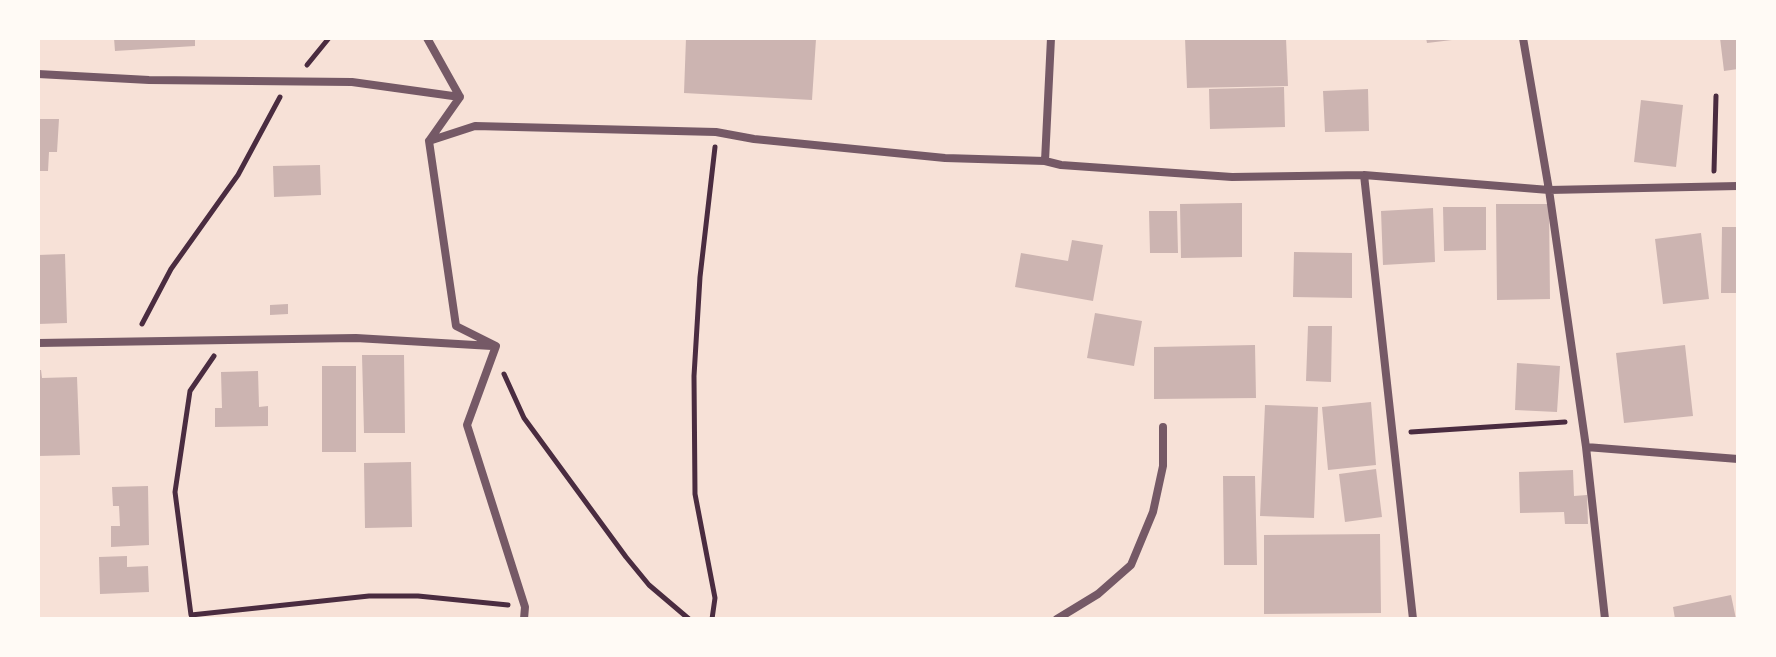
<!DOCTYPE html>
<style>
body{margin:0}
#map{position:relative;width:1776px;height:657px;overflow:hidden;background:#f7e1d7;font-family:Overpass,sans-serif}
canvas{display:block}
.frame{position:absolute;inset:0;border:40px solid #fffaf5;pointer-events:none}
</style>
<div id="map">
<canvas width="1776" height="657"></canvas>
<div class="frame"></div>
</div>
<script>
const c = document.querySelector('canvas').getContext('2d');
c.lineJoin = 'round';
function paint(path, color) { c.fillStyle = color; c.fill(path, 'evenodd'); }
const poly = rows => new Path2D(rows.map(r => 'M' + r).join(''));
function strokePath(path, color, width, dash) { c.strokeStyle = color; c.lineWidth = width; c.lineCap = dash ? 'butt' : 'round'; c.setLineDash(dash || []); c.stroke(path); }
paint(poly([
 [114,38,195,38,195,46,115,51],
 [686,38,816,39,812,100,684,93],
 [1185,38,1286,38,1288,86,1187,88],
 [1426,38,1452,38,1452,40,1427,43],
 [1720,38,1738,38,1738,69,1724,71],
 [1284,87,1285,127,1210,129,1209,89],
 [1368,89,1369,131,1325,132,1323,91],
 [1641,100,1683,105,1676,167,1634,162],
 [38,119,59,119,57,152,49,152,48,171,38,171],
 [320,165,321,195,274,197,273,166],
 [1242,203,1242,257,1181,258,1180,204],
 [1496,204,1549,204,1550,299,1497,300],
 [1443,207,1486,207,1486,250,1444,251],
 [1433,208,1435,262,1383,265,1381,211],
 [1149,211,1177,211,1178,253,1150,253],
 [1722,227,1738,227,1738,293,1721,293],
 [1701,233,1709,299,1663,304,1655,239],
 [1072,240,1103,245,1093,301,1015,287,1021,253,1068,261],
 [1294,252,1352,253,1352,298,1293,297],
 [65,254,67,323,38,324,38,255],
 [288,304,288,314,270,315,270,305],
 [1095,313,1142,321,1134,366,1087,358],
 [1308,326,1332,326,1331,382,1306,381],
 [1255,345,1256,398,1154,399,1154,347],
 [1685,345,1693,416,1624,423,1616,353],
 [362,355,404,355,405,433,364,433],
 [1517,363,1560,366,1557,412,1515,410],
 [322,366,356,366,356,452,322,452],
 [38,370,41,370,42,378,77,377,80,455,38,456],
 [258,371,259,407,268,406,268,426,215,427,215,408,222,408,221,372],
 [1371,402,1376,465,1328,470,1322,407],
 [1265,405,1318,407,1314,518,1260,516],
 [411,462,412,527,365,528,364,463],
 [1376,469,1382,517,1345,522,1339,474],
 [1573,470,1574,496,1587,495,1588,524,1565,524,1564,512,1520,513,1519,472],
 [1223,476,1255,476,1257,565,1224,565],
 [148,486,149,545,111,547,111,526,120,526,119,506,113,506,112,487],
 [1380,534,1381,613,1264,614,1264,535],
 [127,556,127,567,148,566,149,592,100,594,99,557],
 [1731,595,1736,619,1675,619,1673,607]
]), '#ccb4b1');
strokePath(poly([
 [307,65,329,38],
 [1714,171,1716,96],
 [142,324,171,269,238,175,280,97],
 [214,356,190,391,175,492,191,615,369,596,418,596,508,605],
 [504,374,524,418,626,557,649,585,689,619],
 [1411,432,1565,422],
 [712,619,715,598,695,494,694,376,700,277,715,147]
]), '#4a2c40', 5);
strokePath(poly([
 [427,38,460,97,429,141,456,326,496,346,467,425,525,607,524,619],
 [1523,38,1549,190,1586,447,1605,619],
 [38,74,149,80,352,82,460,97],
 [429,141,475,126,716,132,754,139,945,158,1045,161,1061,165,1232,177,1364,175,1549,190,1738,186],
 [1045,161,1051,38],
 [1364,175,1413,619],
 [38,343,356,338,492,346],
 [1586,447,1738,459],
 [1057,619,1098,594,1131,565,1153,512,1163,466,1163,427]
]), '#755966', 8);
</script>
